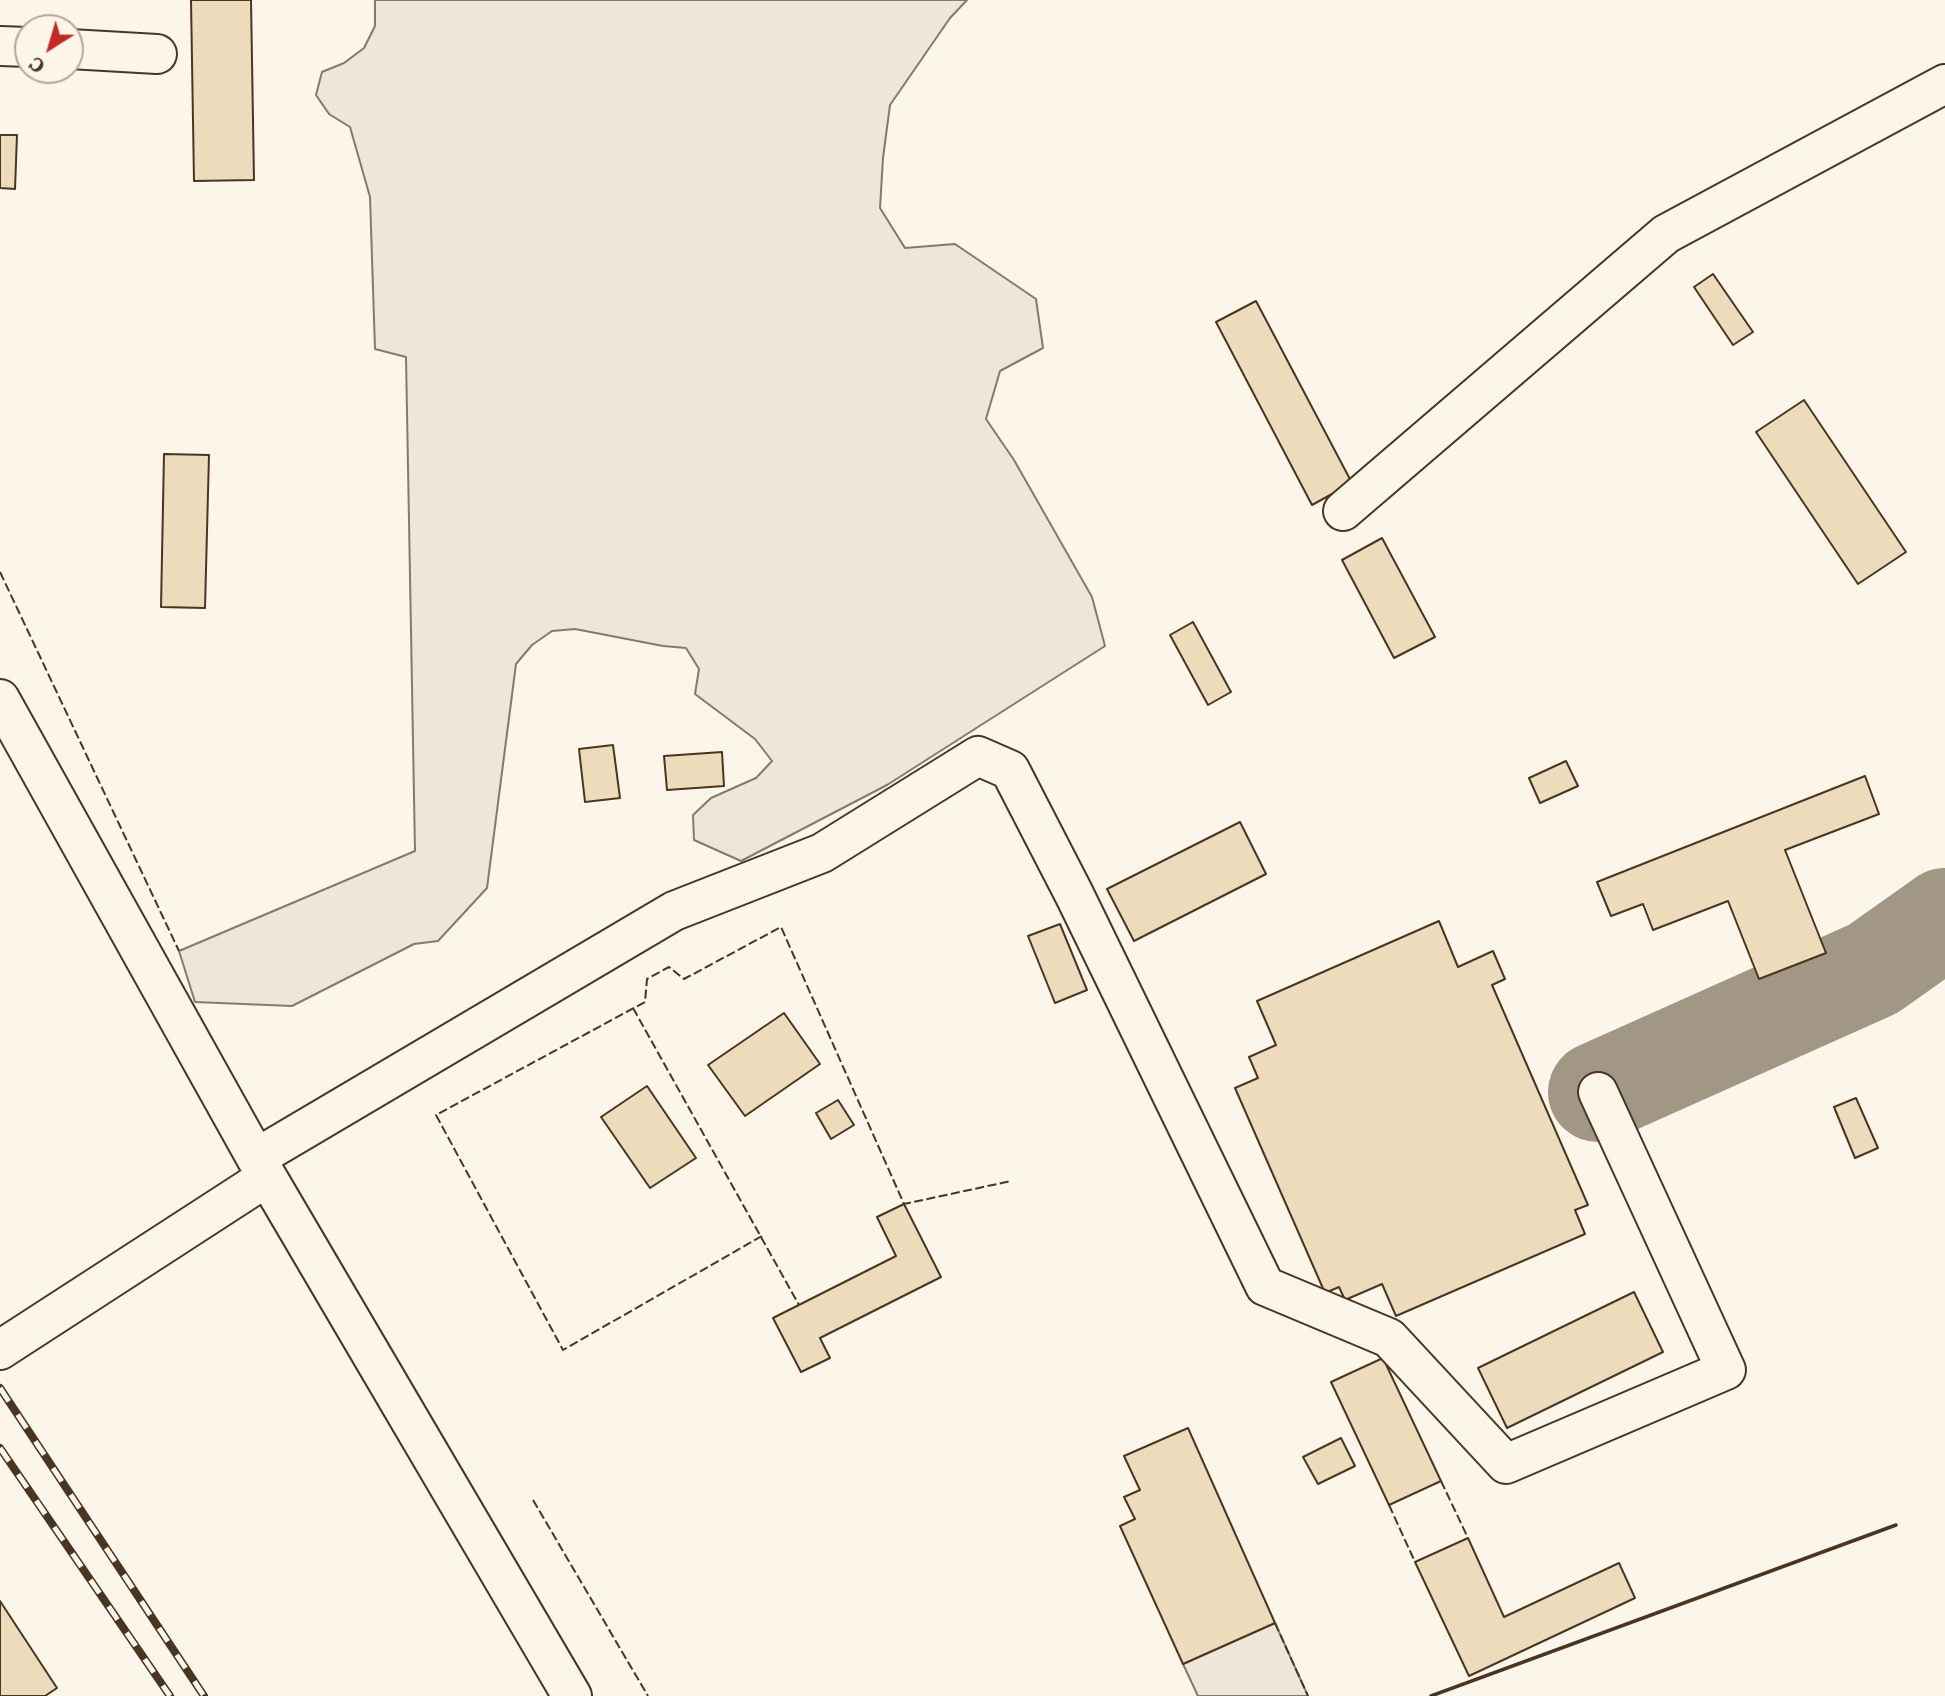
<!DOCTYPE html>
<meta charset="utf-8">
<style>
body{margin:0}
#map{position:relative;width:1945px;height:1696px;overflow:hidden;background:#fbf6e9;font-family:"Roboto Serif",serif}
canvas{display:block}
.north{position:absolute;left:14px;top:14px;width:70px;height:70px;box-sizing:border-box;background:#fbf6e9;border:2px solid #b4a999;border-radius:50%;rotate:217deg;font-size:19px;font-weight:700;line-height:28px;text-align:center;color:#4a3520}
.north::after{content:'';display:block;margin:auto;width:24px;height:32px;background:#c62828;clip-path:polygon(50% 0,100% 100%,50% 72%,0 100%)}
</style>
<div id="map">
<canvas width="1945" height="1696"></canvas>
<div class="north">С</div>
</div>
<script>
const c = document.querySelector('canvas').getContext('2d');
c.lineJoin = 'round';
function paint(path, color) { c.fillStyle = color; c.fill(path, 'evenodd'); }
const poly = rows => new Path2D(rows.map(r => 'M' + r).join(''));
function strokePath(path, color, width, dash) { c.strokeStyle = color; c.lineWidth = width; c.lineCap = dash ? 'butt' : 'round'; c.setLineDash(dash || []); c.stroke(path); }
const green = poly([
 [375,0,967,0,950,18,890,105,883,158,880,208,905,248,955,244,1036,299,1043,348,1000,371,986,419,1014,460,1092,597,1105,646,887,785,741,861,694,840,693,815,711,798,756,778,772,761,755,739,695,694,699,669,686,648,663,646,575,629,552,631,532,645,516,664,487,888,438,941,414,944,292,1006,195,1002,179,951,415,851,406,357,375,349,370,197,350,127,329,114,316,95,322,72,344,63,364,48,375,26,375,0]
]);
paint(green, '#ede6d9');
strokePath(green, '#887966', 2);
const parking = poly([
 [1275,1623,1308,1696,1198,1696,1183,1664,1275,1623]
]);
paint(parking, '#ede7d9');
strokePath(parking, '#887966', 2);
strokePath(poly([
 [1598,1092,1873,969,1945,918]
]), '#a29684', 100);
const building = poly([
 [191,0,251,0,254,180,194,181,191,0],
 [0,135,17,135,15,189,0,188,0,135],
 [1713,274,1753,332,1733,345,1694,287,1713,274],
 [1256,301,1352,483,1312,505,1216,322,1256,301],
 [1804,400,1906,552,1858,584,1756,432,1804,400],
 [164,454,209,455,205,608,161,607,164,454],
 [1382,538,1435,637,1394,658,1342,560,1382,538],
 [1193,622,1231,692,1208,705,1170,635,1193,622],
 [613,745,620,798,585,802,579,749,613,745],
 [722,752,724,786,667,790,664,756,722,752],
 [1566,761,1578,786,1540,803,1529,778,1566,761],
 [1865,776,1879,814,1785,850,1826,953,1759,979,1728,901,1653,930,1643,904,1611,916,1597,882,1865,776],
 [1240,822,1266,874,1134,941,1107,889,1240,822],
 [1439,921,1458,967,1493,951,1505,979,1492,985,1588,1205,1575,1210,1585,1234,1396,1316,1382,1284,1345,1300,1339,1287,1325,1293,1235,1088,1258,1078,1249,1057,1276,1045,1257,1001,1439,921],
 [1060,924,1087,990,1055,1003,1028,936,1060,924],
 [784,1013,820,1064,745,1116,708,1065,784,1013],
 [647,1086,696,1158,650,1188,601,1117,647,1086],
 [1856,1098,1878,1148,1855,1158,1834,1107,1856,1098],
 [838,1100,854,1125,831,1139,816,1113,838,1100],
 [904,1204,941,1277,820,1338,830,1358,801,1372,773,1318,896,1256,877,1217,904,1204],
 [1634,1292,1663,1352,1507,1428,1478,1368,1634,1292],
 [1383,1358,1441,1481,1389,1505,1331,1382,1383,1358],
 [1188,1428,1275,1623,1183,1664,1120,1526,1135,1519,1124,1497,1140,1490,1124,1456,1188,1428],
 [1341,1438,1355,1466,1318,1484,1303,1457,1341,1438],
 [1468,1538,1504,1617,1619,1563,1635,1598,1469,1676,1415,1562,1468,1538],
 [0,1601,57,1688,45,1696,0,1696,0,1601]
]);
paint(building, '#ecdcbc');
strokePath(building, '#4a3520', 2);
const minor = poly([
 [0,46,28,47],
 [70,49,157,54],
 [1343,511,1666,234,1945,84],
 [0,699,256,1158,572,1696],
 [256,1158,674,911,822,853,978,756,1010,770,1074,894,1265,1286,1389,1338,1506,1464,1726,1370,1598,1092],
 [0,1350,267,1177]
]);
strokePath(minor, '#4a3520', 42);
strokePath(minor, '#fbf6e9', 38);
const rail = poly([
 [0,1388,204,1696],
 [0,1448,170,1696]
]);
strokePath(rail, '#4a3520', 8);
strokePath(rail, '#fbf6e9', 5, [16]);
strokePath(poly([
 [0,572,179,951],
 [633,1008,799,1305],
 [762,1236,563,1350,436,1115,645,1002,647,979,669,967,684,979,781,927,904,1204,1011,1181],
 [1441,1481,1468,1538],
 [533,1500,648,1696],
 [1389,1505,1415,1562],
 [1275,1623,1308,1696]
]), '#4a3520', 2, [9, 3.5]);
strokePath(poly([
 [1431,1696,1896,1525]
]), '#4a3520', 3.5);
</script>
